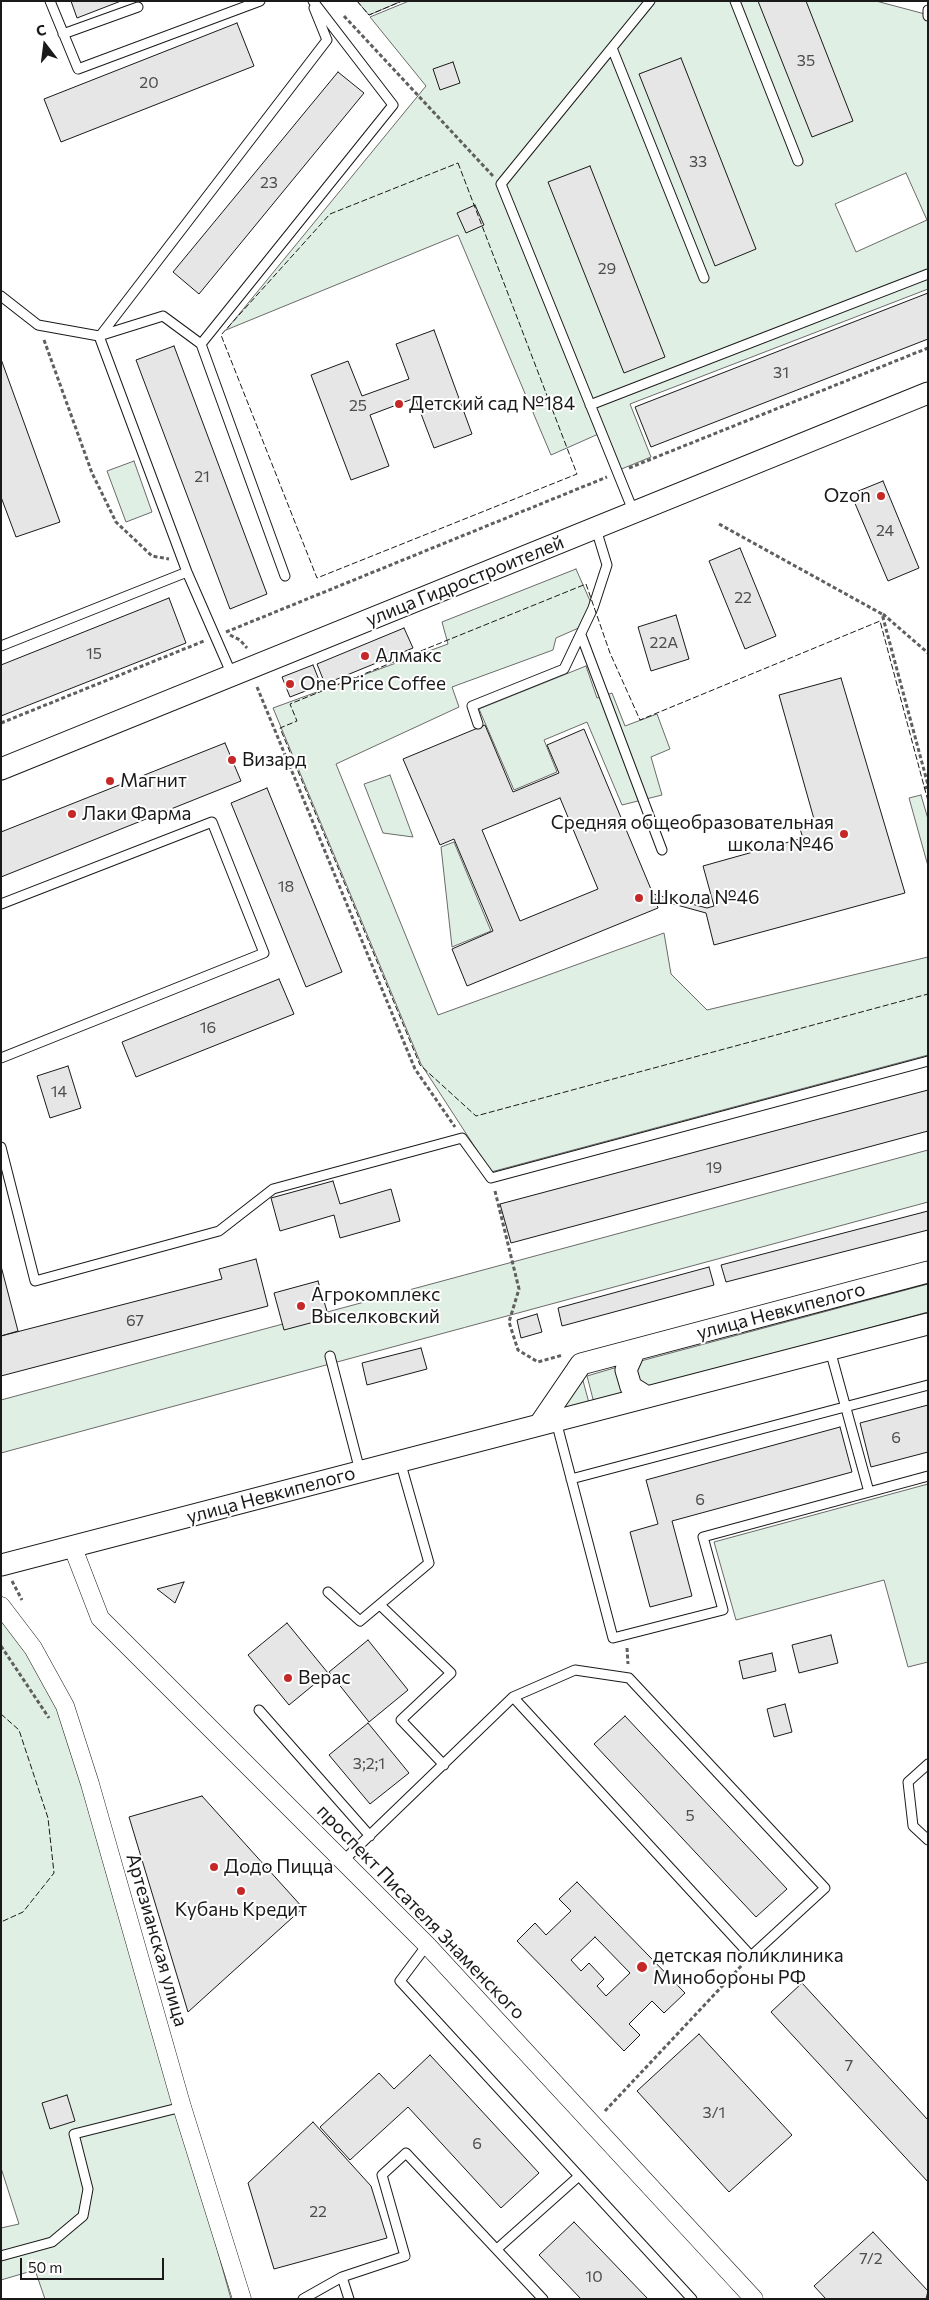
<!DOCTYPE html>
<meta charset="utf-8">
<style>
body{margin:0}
#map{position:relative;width:929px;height:2300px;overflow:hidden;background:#fff;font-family:Commissioner,sans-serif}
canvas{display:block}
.frame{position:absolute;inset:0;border:2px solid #1a1a1a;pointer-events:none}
.north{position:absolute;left:20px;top:20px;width:50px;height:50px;-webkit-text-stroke:4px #fff;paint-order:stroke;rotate:345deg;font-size:14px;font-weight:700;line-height:20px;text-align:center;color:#1a1a1a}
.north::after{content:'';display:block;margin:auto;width:18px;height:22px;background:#1a1a1a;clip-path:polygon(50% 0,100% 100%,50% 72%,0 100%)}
.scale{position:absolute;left:20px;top:2258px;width:144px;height:22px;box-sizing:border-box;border:2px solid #1a1a1a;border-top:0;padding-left:6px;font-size:15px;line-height:18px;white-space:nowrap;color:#1a1a1a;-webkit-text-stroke:4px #fff;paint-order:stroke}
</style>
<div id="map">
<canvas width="929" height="2300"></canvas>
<div class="frame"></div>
<div class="north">С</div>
<div class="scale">50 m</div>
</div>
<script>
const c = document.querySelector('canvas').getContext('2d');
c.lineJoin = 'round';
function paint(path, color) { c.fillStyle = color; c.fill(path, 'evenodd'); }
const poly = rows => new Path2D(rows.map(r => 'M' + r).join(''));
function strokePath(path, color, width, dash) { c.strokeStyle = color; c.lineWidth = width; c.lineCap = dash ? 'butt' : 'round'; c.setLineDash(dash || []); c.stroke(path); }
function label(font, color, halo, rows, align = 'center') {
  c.font = font + ' Commissioner,sans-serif'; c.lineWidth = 4; c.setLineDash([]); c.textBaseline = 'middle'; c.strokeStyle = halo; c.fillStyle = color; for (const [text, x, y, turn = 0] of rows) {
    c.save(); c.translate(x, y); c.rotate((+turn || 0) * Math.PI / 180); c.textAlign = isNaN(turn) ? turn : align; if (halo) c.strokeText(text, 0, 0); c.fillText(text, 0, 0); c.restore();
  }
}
const green = poly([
 [357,1,402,1,369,15,357,1],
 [409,1,876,1,925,14,928,21,928,289,630,404,651,457,619,470,603,432,551,455,458,235,226,330,426,86,370,17,409,1],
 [906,173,927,220,856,252,835,204,906,173],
 [134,461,152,512,126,522,107,471,134,461],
 [576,569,591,603,583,626,556,638,553,650,452,687,459,707,336,764,438,1015,664,933,671,974,707,1010,928,957,928,1055,491,1172,421,1064,273,708,448,644,442,622,576,569],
 [586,666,597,698,612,693,625,726,657,714,670,749,651,757,662,795,622,805,587,722,544,740,557,772,514,790,479,709,586,666],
 [390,775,413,837,383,833,364,784,390,775],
 [921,795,928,819,928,866,909,798,921,795],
 [454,842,491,931,452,947,441,847,454,842],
 [928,1150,928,1202,1,1453,1,1400,928,1150],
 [928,1284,928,1312,643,1389,637,1385,637,1362,928,1284],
 [621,1366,628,1394,594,1403,587,1376,621,1366],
 [582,1377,589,1403,556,1412,582,1377],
 [928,1484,928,1662,908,1667,884,1580,736,1620,714,1542,928,1484],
 [1,1621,33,1648,75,1737,231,2299,45,2299,35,2270,1,2280,1,2228,19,2224,1,2168,1,1621]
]);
paint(green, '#e0efe3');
strokePath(green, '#6a6a6a', 1);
const building = poly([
 [71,1,121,1,77,18,71,1],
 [758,1,806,1,853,121,812,137,758,1],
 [237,23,254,66,61,142,44,99,237,23],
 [681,58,756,249,715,266,639,74,681,58],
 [453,62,460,83,440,90,433,69,453,62],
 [338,72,364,93,199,294,173,272,338,72],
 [590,166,665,357,624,373,548,182,590,166],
 [475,205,484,225,466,233,457,213,475,205],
 [928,293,928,339,651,447,635,407,928,293],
 [434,330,472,434,434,448,415,398,370,415,389,466,351,480,311,375,348,361,362,396,409,379,396,344,434,330],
 [174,346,267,594,230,609,136,360,174,346],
 [1,359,60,522,16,537,1,497,1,359],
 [883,481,919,568,888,581,851,494,883,481],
 [740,548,776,636,745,649,709,561,740,548],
 [169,598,186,643,1,716,1,665,169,598],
 [676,615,689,659,651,671,638,627,676,615],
 [404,628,413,648,325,684,317,664,404,628],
 [313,665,321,685,290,697,282,677,313,665],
 [841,678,905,893,714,945,706,913,655,899,658,908,467,986,452,949,493,931,454,839,440,845,403,759,485,725,513,792,559,773,547,745,584,729,653,894,707,908,714,906,703,866,803,838,798,823,814,819,779,695,841,678],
 [560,798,598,889,520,921,482,830,560,798],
 [225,743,241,781,1,877,1,832,225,743],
 [267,788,342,972,306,987,231,803,267,788],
 [279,979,294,1014,136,1077,122,1042,279,979],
 [68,1066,81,1108,50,1118,37,1076,68,1066],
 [928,1090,928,1131,511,1243,500,1204,928,1090],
 [333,1181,340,1204,391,1189,400,1221,340,1238,334,1215,280,1231,271,1198,333,1181],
 [928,1211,928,1230,726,1282,721,1265,928,1211],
 [256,1259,268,1306,1,1376,1,1336,222,1279,219,1269,256,1259],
 [1,1266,18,1331,1,1336,1,1266],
 [709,1267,714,1285,562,1326,558,1308,709,1267],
 [318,1281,329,1318,284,1330,274,1293,318,1281],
 [537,1314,542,1332,521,1338,517,1320,537,1314],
 [421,1348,427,1369,367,1385,362,1363,421,1348],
 [928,1405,928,1452,871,1467,860,1423,928,1405],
 [840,1427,852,1472,672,1521,692,1596,650,1607,630,1532,658,1524,646,1480,840,1427],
 [184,1582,175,1603,157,1589,184,1582],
 [287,1623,328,1673,289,1705,248,1655,287,1623],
 [831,1635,838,1663,799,1673,792,1645,831,1635],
 [368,1640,408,1690,369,1722,329,1672,368,1640],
 [772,1653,776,1671,743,1679,739,1661,772,1653],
 [785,1704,792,1732,774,1737,767,1709,785,1704],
 [625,1716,787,1889,756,1917,594,1744,625,1716],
 [368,1723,409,1773,370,1804,329,1755,368,1723],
 [202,1796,303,1908,188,2012,129,1817,202,1796],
 [577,1882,685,1993,664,2013,652,2001,629,2024,640,2035,624,2051,517,1941,535,1923,546,1935,571,1911,559,1899,577,1882],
 [595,1937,630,1973,606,1996,597,1986,604,1979,589,1963,581,1971,571,1960,595,1937],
 [802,1983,928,2120,928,2182,771,2012,802,1983],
 [699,2034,792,2135,729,2192,637,2091,699,2034],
 [430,2055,539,2173,501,2208,408,2107,350,2160,320,2127,379,2073,394,2089,430,2055],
 [67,2095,75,2121,50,2129,42,2103,67,2095],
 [313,2122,371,2186,387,2238,274,2269,248,2183,313,2122],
 [574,2222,648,2299,581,2299,539,2255,574,2222],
 [873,2232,928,2291,926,2299,826,2299,814,2286,873,2232]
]);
paint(building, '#e6e6e6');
strokePath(building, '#1a1a1a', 1);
const service = poly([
 [50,1,78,69,260,1],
 [735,1,798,161],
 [928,10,928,16],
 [63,34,138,7],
 [612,48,704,278],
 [1,296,38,325,99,336,187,572,232,675],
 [99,336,163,316,201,344,393,105,313,1],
 [100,336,327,40,314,8],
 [201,344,285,576],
 [590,405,928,274],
 [634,513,501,184,650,1],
 [581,635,662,850],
 [1,646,187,572],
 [478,724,472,706,564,669,593,608,607,565,596,529],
 [1,904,212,822,264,953,1,1058],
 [1,1147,35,1281,219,1231,273,1189,462,1138,491,1178,928,1061],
 [830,1350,869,1492],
 [330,1356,360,1471],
 [556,1421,613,1638,723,1610,703,1537,928,1476],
 [571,1479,928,1385],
 [328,1592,360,1621,429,1563,400,1461],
 [380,1605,451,1673,401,1720,444,1765],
 [259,1710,370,1836],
 [928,1764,908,1782,913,1826,928,1840],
 [343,1861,513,1697,575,1670,629,1678,825,1888,751,1956,513,1697],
 [427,1945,400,1981,692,2299],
 [497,2249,579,2176],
 [1,2256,52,2242,83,2216,88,2189,74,2134,182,2107],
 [342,2277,405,2256,382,2175,406,2153,543,2299],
 [303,2299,342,2277,349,2299]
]);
const minor = poly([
 [73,1548,100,1618,427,1945,754,2299],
 [1,1606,33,1648,65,1706,90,1784,182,2107,242,2299]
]);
const tertiary = poly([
 [1,769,928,393],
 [635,1350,626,1370,631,1387,647,1397],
 [540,1424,581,1364,928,1272],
 [1,1565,928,1324]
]);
strokePath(service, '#1a1a1a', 11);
strokePath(minor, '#1a1a1a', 19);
strokePath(tertiary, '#1a1a1a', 23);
strokePath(poly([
 [344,16,493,176],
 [44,340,92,473,116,522,152,556,169,559],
 [629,468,928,348],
 [719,524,882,614,928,785],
 [883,614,928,653],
 [226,632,607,477],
 [230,635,240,640,247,648],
 [257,687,415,1069,455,1127],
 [1,723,204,641],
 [924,788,928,787],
 [495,1191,519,1289,509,1322,518,1350,538,1362,563,1355],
 [12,1581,22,1600],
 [1,1646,49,1718],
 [627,1648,628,1664],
 [605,2111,743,1964]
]), '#5f5f5f', 3, [4, 2.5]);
strokePath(service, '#fff', 9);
strokePath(minor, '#fff', 18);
strokePath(tertiary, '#fff', 21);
strokePath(poly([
 [357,1,369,15,402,1],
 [458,163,577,474,317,578,221,335,330,214,458,163],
 [928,801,880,621,640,720,610,653,586,584,290,704,297,721,280,728,420,1065,476,1116,928,994],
 [1,1714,19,1730,48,1818,54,1873,23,1912,1,1922]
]), '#1a1a1a', 1, [6, 2.5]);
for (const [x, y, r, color] of [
 [399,404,5,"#c62828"],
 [881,496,5,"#c62828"],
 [365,656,5,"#c62828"],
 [290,684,5,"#c62828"],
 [232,760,5,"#c62828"],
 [110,781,5,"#c62828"],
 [72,814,5,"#c62828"],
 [844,834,5,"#c62828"],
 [639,898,5,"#c62828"],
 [301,1306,5,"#c62828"],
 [288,1678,5,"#c62828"],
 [214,1867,5,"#c62828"],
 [241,1891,5,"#c62828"],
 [642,1967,6,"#c62828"]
]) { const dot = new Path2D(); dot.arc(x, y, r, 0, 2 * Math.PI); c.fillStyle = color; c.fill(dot); strokePath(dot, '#fff', 2); }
label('16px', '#4d4d4d', null, [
 ["35",806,61],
 ["20",149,83],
 ["33",698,162],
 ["23",269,183],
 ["29",607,269],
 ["31",781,373],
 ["25",358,406],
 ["21",202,477],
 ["24",885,531],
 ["22",743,598],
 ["22А",664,643],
 ["15",94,654],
 ["18",286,887],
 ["16",208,1028],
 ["14",59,1092],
 ["19",714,1168],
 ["67",135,1321],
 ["6",896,1438],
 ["6",700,1500],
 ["3;2;1",369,1764],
 ["5",690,1816],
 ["7",849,2066],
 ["3/1",714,2113],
 ["6",477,2144],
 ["22",318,2212],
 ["7/2",871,2259],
 ["10",594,2277]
]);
label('19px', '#1a1a1a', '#fff', [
 ["Детский сад №184",409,404],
 ["Ozon",871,496,"right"],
 ["Алмакс",375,656],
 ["One Price Coffee",300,684],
 ["Визард",242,760],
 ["Магнит",120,781],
 ["Лаки Фарма",82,814],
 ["Средняя общеобразовательная",834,823,"right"],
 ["школа №46",834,845,"right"],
 ["Школа №46",649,898],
 ["Агрокомплекс",311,1295],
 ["Выселковский",311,1317],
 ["Верас",298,1678],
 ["Додо Пицца",224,1867],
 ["Кубань Кредит",241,1910,"center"],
 ["детская поликлиника",653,1956],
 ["Минобороны РФ",653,1978]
], 'left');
label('19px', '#1a1a1a', '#fff', [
 ["улица Гидростроителей",465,581,-22],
 ["улица Невкипелого",781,1311,-15],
 ["улица Невкипелого",271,1495,-15],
 ["проспект Писателя Знаменского",421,1912,46],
 ["Артезианская улица",157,1940,74]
]);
</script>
